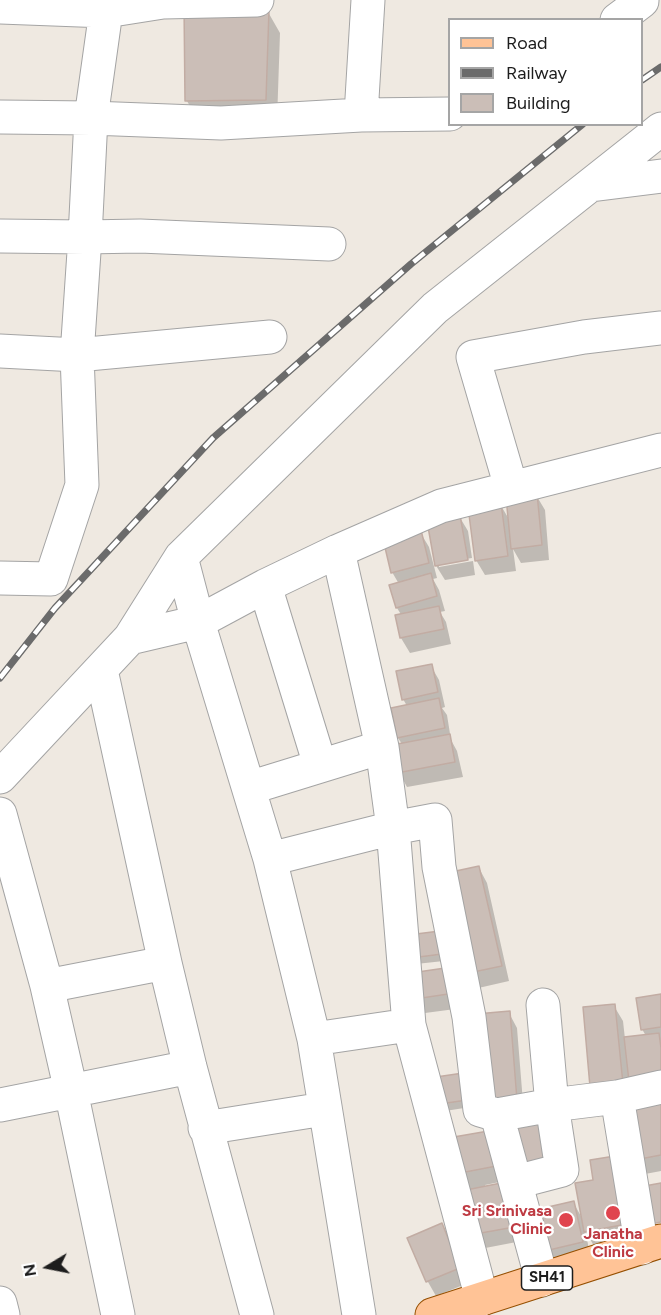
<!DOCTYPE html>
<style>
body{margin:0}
#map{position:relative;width:661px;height:1315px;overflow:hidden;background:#efe9e1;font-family:Figtree,sans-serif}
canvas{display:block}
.legend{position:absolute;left:448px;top:18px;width:195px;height:108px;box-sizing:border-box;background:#fff;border:2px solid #a5a5a5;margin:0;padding:8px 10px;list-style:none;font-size:18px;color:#1d1d1d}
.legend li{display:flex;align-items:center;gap:12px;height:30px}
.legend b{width:30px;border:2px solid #a5a5a5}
.north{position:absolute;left:18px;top:1237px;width:60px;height:60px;-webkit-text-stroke:4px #fff;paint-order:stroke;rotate:260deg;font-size:16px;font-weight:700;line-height:24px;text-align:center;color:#1d1d1d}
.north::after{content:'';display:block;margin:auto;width:21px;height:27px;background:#1d1d1d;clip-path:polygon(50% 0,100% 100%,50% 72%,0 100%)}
</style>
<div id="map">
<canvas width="661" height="1315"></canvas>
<ul class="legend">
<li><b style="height:8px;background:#ffc396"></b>Road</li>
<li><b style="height:8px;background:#6b6b6b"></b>Railway</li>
<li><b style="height:16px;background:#cbbeb7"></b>Building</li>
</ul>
<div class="north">N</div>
</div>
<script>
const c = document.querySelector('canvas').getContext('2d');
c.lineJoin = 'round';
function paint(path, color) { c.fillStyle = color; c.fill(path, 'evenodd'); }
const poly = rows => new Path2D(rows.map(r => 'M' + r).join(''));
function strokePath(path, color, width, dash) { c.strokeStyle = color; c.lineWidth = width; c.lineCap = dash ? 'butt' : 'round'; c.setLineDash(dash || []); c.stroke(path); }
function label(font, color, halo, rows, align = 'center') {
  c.font = font + ' Figtree,sans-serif'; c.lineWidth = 4.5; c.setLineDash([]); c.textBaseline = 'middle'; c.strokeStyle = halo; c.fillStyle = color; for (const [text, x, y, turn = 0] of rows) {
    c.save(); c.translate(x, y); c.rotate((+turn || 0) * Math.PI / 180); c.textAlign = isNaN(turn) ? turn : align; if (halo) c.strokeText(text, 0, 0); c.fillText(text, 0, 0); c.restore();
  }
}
paint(poly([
 [186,7,268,12,280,33,277,121,199,122,187,101],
 [536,495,545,510,549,560,521,563,513,549,516,571,485,575,476,560,500,504,510,521],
 [459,516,468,531,472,558,439,563,439,567,473,561,475,575,445,580,435,564],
 [420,532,429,547,437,578,433,579,439,590,445,611,440,612,446,622,451,644,410,653,401,638,397,617,402,616,397,608,399,584,392,572],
 [431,666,439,680,445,707,442,708,447,715,451,740,457,751,463,777,407,787,399,772,402,744,398,738,393,710,407,706,403,699],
 [479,868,487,883,509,981,474,989],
 [410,936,453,960,416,964],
 [451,968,463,1008,425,1013,416,998],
 [661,996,661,1094,601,1101,614,1006,623,1021,625,1039,646,1036,642,1029],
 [509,1013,517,1028,524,1115,492,1118],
 [438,1078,477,1106,445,1111],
 [661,1105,661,1171,645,1174,636,1159],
 [499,1130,514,1179,485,1185,486,1188,527,1240,480,1249,457,1174],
 [595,1181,635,1238,594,1246,586,1232,590,1257,555,1265,547,1250,573,1202,582,1218],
 [441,1225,449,1240,468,1283,436,1296,428,1282,409,1238]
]), '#0003');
const building = poly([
 [184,5,269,10,266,100,185,101,184,5],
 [537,493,542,545,511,549,506,497,537,493],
 [501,503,508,556,475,561,468,507,501,503],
 [460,515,468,560,435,566,427,521,460,515],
 [421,530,429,563,391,573,383,539,421,530],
 [431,573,437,596,396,608,389,585,431,573],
 [439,606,444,629,400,638,395,615,439,606],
 [432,664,438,692,402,700,396,671,432,664],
 [439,698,445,728,397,738,391,708,439,698],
 [450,734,455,762,397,773,392,745,450,734],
 [479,866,502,966,464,974,442,874,479,866],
 [448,930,450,953,411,958,408,935,448,930],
 [452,967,455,993,415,999,411,973,452,967],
 [661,994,661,1027,641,1030,636,998,661,994],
 [615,1004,623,1084,590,1087,583,1007,615,1004],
 [510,1011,517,1100,482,1103,476,1014,510,1011],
 [659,1033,661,1048,661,1078,629,1082,624,1037,659,1033],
 [470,1072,474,1099,440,1104,436,1077,470,1072],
 [661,1103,661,1155,635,1160,626,1109,661,1103],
 [541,1119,552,1163,520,1171,508,1128,541,1119],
 [500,1129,507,1164,455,1174,448,1138,500,1129],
 [615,1156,627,1224,584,1232,575,1183,593,1180,590,1160,615,1156],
 [511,1181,520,1226,470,1235,461,1191,511,1181],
 [661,1183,661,1222,646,1225,639,1187,661,1183],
 [574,1201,583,1242,545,1251,535,1210,574,1201],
 [442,1223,460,1268,426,1282,407,1238,442,1223]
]);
paint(building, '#cbbeb7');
strokePath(building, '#c2aca3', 1.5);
const street = poly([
 [0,7,106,11,163,2,257,0],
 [617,20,642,1,642,0],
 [361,115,368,0],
 [0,117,91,118,221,123,361,115,450,114],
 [591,185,661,176],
 [0,236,85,237,140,236,329,244],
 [0,351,77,355,270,337],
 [511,487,473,357,584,337,661,328],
 [338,551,382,747,393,828,409,1025,482,1299],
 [181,557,198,622,270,859,314,1039,359,1315],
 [0,578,51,579,82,485,77,355,85,237,91,118,106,11,106,0],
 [265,586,320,765],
 [130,638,198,622,265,586,338,551,441,506,661,450],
 [101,670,165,963,190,1067,257,1315],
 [0,777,130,638,181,557,435,308,661,129],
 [249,788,382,747],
 [0,814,47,986,71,1091,118,1315],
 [270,859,393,828,435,820,439,867,469,1017,480,1110,497,1115,542,1280],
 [47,986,165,963],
 [314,1039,409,1025],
 [617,1097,642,1248],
 [0,1105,190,1067],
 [497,1115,552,1105,617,1097,661,1087],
 [205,1128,324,1109],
 [516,1182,562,1170,552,1105,543,1005],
 [0,1303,3,1315]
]);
const primary = poly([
 [432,1315,661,1241]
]);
strokePath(street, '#a4a4a4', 35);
strokePath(primary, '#954f00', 35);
strokePath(street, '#fff', 33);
strokePath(primary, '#ffc396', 33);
const rail = poly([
 [642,80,661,67],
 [0,678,55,608,213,438,411,264,583,124]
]);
strokePath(rail, '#6b6b6b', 7);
strokePath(rail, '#fff', 4.5, [14]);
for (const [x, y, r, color] of [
 [613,1213,8,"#e0444e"],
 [566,1220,8,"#e0444e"]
]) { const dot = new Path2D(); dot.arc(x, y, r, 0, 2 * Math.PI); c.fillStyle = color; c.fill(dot); strokePath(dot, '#fff', 2); }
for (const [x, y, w] of [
 [547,1278,51]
]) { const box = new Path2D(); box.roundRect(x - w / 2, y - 12, w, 24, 4.5); c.fillStyle = '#fff'; c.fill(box); strokePath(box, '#1d1d1d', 1.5); }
label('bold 15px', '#1d1d1d', null, [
 ["SH41",547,1278]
]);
label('bold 16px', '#be3a42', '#fff', [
 ["Sri Srinivasa",552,1211],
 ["Clinic",552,1229],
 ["Janatha",613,1234,"center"],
 ["Clinic",613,1252,"center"]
], 'right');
</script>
